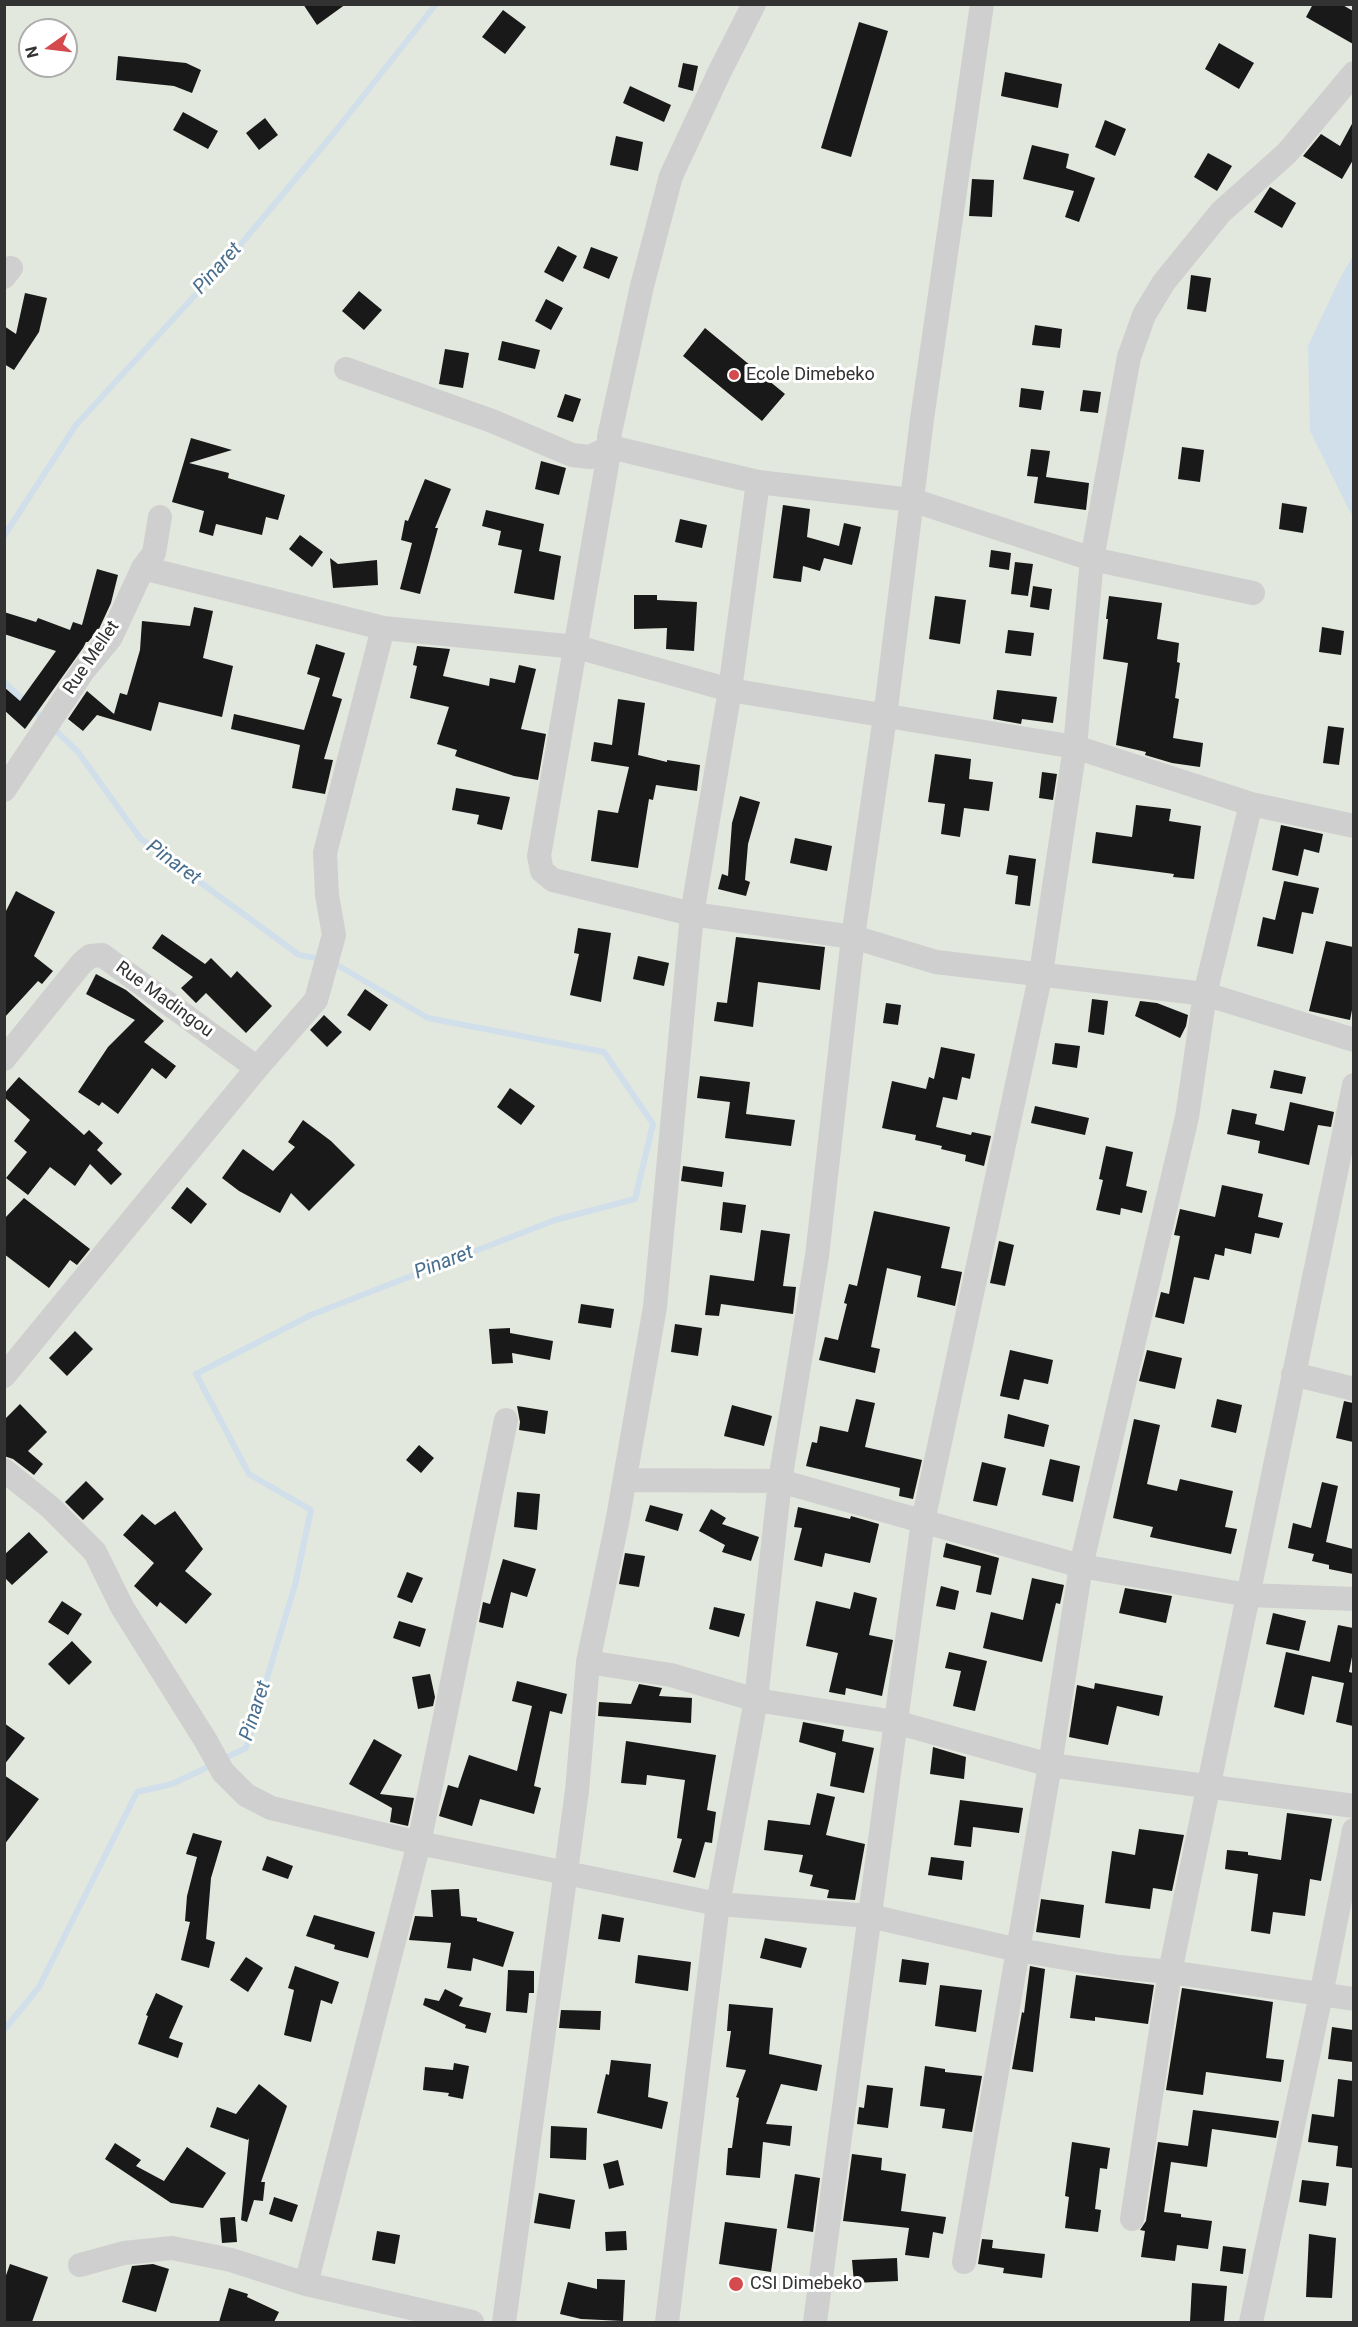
<!DOCTYPE html>
<style>
body{margin:0}
#map{position:relative;width:1358px;height:2327px;overflow:hidden;background:#fff;font-family:Roboto,sans-serif}
canvas{display:block}
.frame{position:absolute;inset:0;border:6px solid #323232;pointer-events:none}
.north{position:absolute;left:18px;top:18px;width:60px;height:60px;box-sizing:border-box;background:#fff;border:2px solid #adadad;border-radius:50%;rotate:256deg;font-size:16px;font-weight:700;line-height:24px;text-align:center;color:#323232}
.north::after{content:'';display:block;margin:auto;width:21px;height:27px;background:#d44a4d;clip-path:polygon(50% 0,100% 100%,50% 72%,0 100%)}
</style>
<div id="map">
<canvas width="1358" height="2327"></canvas>
<div class="frame"></div>
<div class="north">N</div>
</div>
<script>
const c = document.querySelector('canvas').getContext('2d');
c.lineJoin = 'round';
function paint(path, color) { c.fillStyle = color; c.fill(path, 'evenodd'); }
const poly = rows => new Path2D(rows.map(r => 'M' + r).join(''));
function strokePath(path, color, width, dash) { c.strokeStyle = color; c.lineWidth = width; c.lineCap = dash ? 'butt' : 'round'; c.setLineDash(dash || []); c.stroke(path); }
function label(font, color, halo, rows, align = 'center') {
  c.font = font + ' Roboto,sans-serif'; c.lineWidth = 6; c.setLineDash([]); c.textBaseline = 'middle'; c.strokeStyle = halo; c.fillStyle = color; for (const [text, x, y, turn = 0] of rows) {
    c.save(); c.translate(x, y); c.rotate((+turn || 0) * Math.PI / 180); c.textAlign = isNaN(turn) ? turn : align; if (halo) c.strokeText(text, 0, 0); c.fillText(text, 0, 0); c.restore();
  }
}
paint(poly([
 [5,5,1353,5,1353,2322,5,2322],
 [30,30,66,30,66,66,30,66]
]), '#e2e8dd');
paint(poly([
 [1353,256,1353,518,1310,431,1308,346,1341,276]
]), '#d1dfea');
strokePath(poly([
 [4,536,76,425,230,257,334,133,436,4],
 [4,682,43,719],
 [53,728,78,752,140,838,299,955,322,959],
 [221,1760,246,1748,295,1585,311,1510,249,1474,196,1374,311,1315,555,1220,635,1199,653,1124,604,1052,428,1018,332,962],
 [4,2030,39,1987,137,1792,172,1784,212,1765]
]), '#d1dfea', 6);
paint(poly([
 [303,4,346,4,317,25],
 [1313,4,1341,4,1353,11,1353,44,1306,17],
 [503,10,526,27,505,54,482,37],
 [859,22,888,31,851,157,821,148],
 [1219,43,1254,63,1239,89,1205,69],
 [118,56,186,63,201,70,192,93,174,86,116,80],
 [683,63,698,66,693,91,678,87],
 [1005,72,1062,84,1058,108,1001,96],
 [630,86,671,105,664,122,623,103],
 [183,112,218,131,208,149,173,130],
 [265,118,278,135,259,150,246,133],
 [1105,120,1126,129,1115,156,1095,147],
 [1353,122,1353,160,1342,179,1303,156,1321,134,1340,146],
 [616,136,643,142,638,171,610,165],
 [1032,145,1069,154,1066,168,1095,178,1079,222,1065,217,1074,191,1023,179],
 [1208,153,1232,166,1217,191,1194,177],
 [972,179,994,180,992,217,969,216],
 [1270,187,1296,203,1282,228,1254,212],
 [558,246,577,256,563,282,544,272],
 [591,247,618,257,609,279,583,268],
 [1191,275,1211,278,1206,312,1187,309],
 [359,291,382,310,364,330,342,311],
 [25,293,47,298,39,332,14,370,4,364,4,326,16,334],
 [546,299,563,308,551,330,535,321],
 [1035,325,1062,329,1060,348,1032,345],
 [705,328,785,394,762,421,683,356],
 [502,341,540,350,535,369,498,360],
 [445,349,469,353,463,388,439,384],
 [1021,388,1044,391,1041,410,1019,407],
 [1083,390,1101,392,1098,413,1080,411],
 [565,394,581,399,573,422,557,417],
 [191,438,232,450,189,463,229,473,228,478,285,495,278,520,266,517,262,535,216,524,213,536,199,532,204,511,172,502],
 [1182,447,1204,450,1200,482,1178,479],
 [1031,449,1050,451,1046,477,1089,483,1086,510,1034,503,1038,477,1027,476],
 [541,461,566,468,559,495,535,489],
 [425,479,451,489,435,528,438,528,420,594,400,589,412,543,401,540,405,520,408,521],
 [1282,503,1307,507,1303,533,1279,529],
 [783,505,810,509,807,537,839,546,844,523,861,527,852,565,824,558,820,571,803,566,801,582,773,578],
 [486,510,544,524,539,551,561,556,554,600,514,593,522,550,498,545,501,531,482,526],
 [680,519,707,525,702,548,675,542],
 [300,535,323,552,312,567,289,549],
 [991,550,1011,553,1009,570,989,567],
 [330,558,338,564,377,560,378,585,333,588],
 [1015,562,1033,564,1028,596,1011,594],
 [97,569,118,575,111,603,99,629,88,642,86,642,83,648,25,729,4,710,4,687,20,701,56,651,4,634,4,612,36,622,38,618,70,630,73,622,82,625],
 [1033,586,1052,589,1049,610,1030,607],
 [634,595,657,595,657,600,697,602,694,651,666,649,667,628,634,629],
 [935,596,966,600,960,644,929,639],
 [1109,596,1162,603,1157,639,1179,643,1177,662,1180,663,1175,698,1179,699,1173,738,1203,743,1200,767,1172,763,1145,755,1146,752,1116,745,1128,663,1103,659,1108,619,1106,619],
 [194,607,213,611,203,658,233,666,222,717,159,702,151,731,97,715,83,731,68,719,87,691,114,714,120,693,127,695,140,650,142,621,190,626],
 [1322,627,1344,631,1341,655,1319,652],
 [1008,630,1034,633,1031,656,1005,653],
 [316,644,345,653,332,696,342,699,324,759,333,760,325,794,292,788,300,745,231,729,234,714,304,730,320,678,307,674],
 [417,646,450,649,443,676,489,686,490,678,515,683,519,665,536,669,521,729,546,734,538,780,514,776,455,756,457,750,437,744,449,707,410,698,417,666,413,665],
 [997,690,1057,697,1053,723,1022,719,1021,724,993,719],
 [618,699,645,703,638,755,667,762,667,760,700,765,697,791,656,785,653,800,649,799,638,868,591,861,598,810,618,813,629,767,591,761,594,742,612,745],
 [1328,726,1344,728,1339,765,1323,763],
 [935,754,971,759,969,779,993,782,989,811,964,808,960,837,941,834,945,804,928,802],
 [1042,772,1057,774,1053,800,1039,798],
 [456,788,510,797,502,830,477,824,479,815,452,810],
 [740,796,760,802,748,844,745,880,750,882,746,896,718,889,722,874,728,876,732,823],
 [1136,805,1171,809,1169,821,1201,826,1194,879,1173,877,1174,874,1092,863,1096,832,1132,837],
 [1281,825,1323,834,1319,853,1304,849,1298,876,1272,870],
 [795,838,832,846,827,871,790,863],
 [1009,855,1036,859,1030,906,1015,904,1018,876,1006,874],
 [1284,881,1319,888,1313,914,1302,912,1293,954,1257,946,1263,917,1275,920],
 [16,891,55,912,34,956,53,971,42,984,38,981,4,1018,4,915],
 [578,928,611,933,601,1002,570,995,579,954,574,953],
 [162,934,205,964,211,958,231,978,237,971,272,1006,246,1033,206,993,196,1003,181,988,193,977,152,948],
 [736,937,825,947,820,990,758,982,753,1027,714,1021,717,1002,727,1003],
 [1326,941,1353,947,1353,1005,1350,1020,1309,1011],
 [638,956,669,963,664,986,633,979],
 [96,974,126,990,164,1021,144,1042,176,1066,166,1079,152,1068,118,1114,102,1102,99,1106,78,1092,108,1047,135,1020,86,994],
 [365,989,388,1005,370,1031,347,1015],
 [1092,999,1108,1001,1104,1035,1088,1032],
 [1140,1001,1157,1003,1188,1015,1186,1026,1180,1038,1135,1016],
 [886,1003,901,1005,898,1025,883,1023],
 [324,1015,342,1032,327,1047,310,1030],
 [1055,1043,1080,1046,1077,1068,1052,1064],
 [941,1047,975,1054,970,1079,962,1077,957,1100,943,1097,936,1127,971,1135,972,1132,991,1136,984,1166,965,1161,966,1155,941,1149,942,1146,915,1140,916,1135,882,1128,892,1081,926,1089,929,1077,934,1079],
 [1274,1070,1306,1077,1302,1094,1270,1088],
 [700,1076,750,1082,746,1114,795,1120,791,1146,725,1138,730,1102,697,1098],
 [19,1077,84,1135,89,1130,103,1143,97,1150,122,1174,111,1185,90,1164,75,1186,50,1167,28,1195,6,1178,27,1152,14,1141,30,1120,4,1097,4,1094],
 [510,1088,535,1106,521,1125,497,1107],
 [1290,1102,1334,1112,1331,1127,1318,1125,1309,1165,1258,1153,1260,1141,1227,1134,1232,1109,1257,1114,1255,1124,1284,1131],
 [1035,1106,1089,1118,1085,1135,1031,1123],
 [303,1120,331,1141,355,1165,309,1211,291,1193,280,1213,239,1191,222,1178,243,1149,273,1171,295,1147,288,1142],
 [1106,1146,1133,1152,1126,1186,1147,1191,1142,1213,1121,1208,1120,1215,1096,1210,1103,1180,1099,1179],
 [683,1166,724,1172,722,1187,681,1181],
 [1222,1185,1263,1194,1258,1217,1283,1223,1279,1238,1255,1233,1251,1254,1225,1248,1224,1256,1215,1254,1209,1280,1194,1277,1184,1324,1155,1317,1161,1292,1169,1294,1180,1236,1174,1235,1180,1209,1215,1217],
 [187,1187,207,1204,191,1224,171,1208],
 [24,1198,90,1249,77,1265,70,1260,49,1288,4,1254,4,1219],
 [723,1202,746,1205,742,1233,720,1230],
 [874,1211,950,1227,941,1268,962,1272,955,1306,917,1297,921,1276,887,1268,871,1347,880,1349,875,1373,819,1360,825,1337,838,1340,847,1304,844,1303,849,1284,857,1286],
 [761,1230,790,1234,783,1286,796,1287,793,1314,721,1304,719,1316,705,1315,710,1275,754,1281],
 [999,1241,1014,1245,1005,1286,990,1283],
 [581,1304,614,1309,611,1328,578,1323],
 [675,1324,702,1328,698,1356,671,1352],
 [510,1328,510,1333,553,1341,550,1360,512,1353,513,1363,492,1364,489,1329],
 [75,1331,93,1349,67,1376,49,1358],
 [1010,1350,1053,1360,1048,1384,1024,1379,1019,1400,1000,1396],
 [1147,1350,1182,1358,1175,1389,1139,1381],
 [856,1399,875,1403,865,1447,922,1460,913,1499,899,1496,900,1488,806,1466,812,1442,817,1443,820,1426,848,1432],
 [1217,1399,1242,1405,1236,1433,1211,1427],
 [1344,1401,1353,1403,1353,1442,1336,1438],
 [20,1404,47,1432,28,1451,43,1464,34,1475,13,1459,4,1456,4,1420],
 [732,1405,772,1416,764,1446,724,1436],
 [517,1406,548,1411,545,1434,519,1430,520,1422],
 [1008,1414,1049,1425,1044,1447,1004,1438],
 [1134,1419,1160,1425,1147,1484,1177,1491,1180,1479,1233,1491,1225,1527,1237,1529,1231,1554,1150,1537,1153,1527,1113,1518],
 [419,1445,434,1458,421,1473,406,1460],
 [1050,1459,1080,1466,1073,1502,1042,1495],
 [982,1462,1006,1468,997,1506,973,1501],
 [86,1481,104,1499,83,1520,65,1502],
 [1322,1482,1338,1486,1326,1542,1353,1549,1353,1574,1329,1569,1329,1565,1312,1561,1314,1554,1288,1548,1293,1523,1311,1528],
 [517,1492,540,1494,537,1530,514,1527],
 [650,1505,683,1514,678,1531,645,1521],
 [798,1507,850,1519,851,1516,879,1524,870,1563,825,1553,822,1567,794,1560,802,1528,794,1527],
 [711,1509,726,1518,722,1524,759,1537,751,1561,722,1552,725,1545,699,1531],
 [175,1511,203,1549,185,1571,212,1594,186,1624,160,1602,157,1607,134,1586,154,1563,123,1535,142,1514,155,1525],
 [29,1532,48,1552,12,1585,4,1577,4,1555],
 [946,1543,999,1558,991,1595,976,1592,981,1566,943,1557],
 [625,1553,645,1556,639,1587,619,1584],
 [503,1559,536,1569,527,1597,511,1592,503,1628,479,1622,483,1602,490,1604],
 [407,1572,423,1578,412,1603,397,1597],
 [1032,1578,1064,1585,1060,1604,1056,1603,1042,1662,983,1648,991,1612,1023,1620],
 [941,1586,959,1591,955,1610,936,1606],
 [1125,1588,1172,1596,1166,1623,1119,1613],
 [854,1592,877,1598,869,1635,893,1640,882,1696,846,1688,845,1695,829,1692,838,1653,806,1646,816,1601,850,1609],
 [62,1601,82,1614,68,1635,48,1622],
 [714,1607,745,1614,739,1637,709,1629],
 [1273,1613,1306,1621,1299,1651,1266,1644],
 [399,1621,426,1629,420,1647,393,1638],
 [1338,1625,1353,1628,1353,1652,1349,1672,1353,1673,1353,1726,1336,1722,1344,1683,1312,1676,1304,1715,1274,1707,1286,1652,1330,1662],
 [72,1641,92,1662,69,1685,48,1664],
 [949,1652,987,1661,975,1711,953,1706,961,1671,945,1668],
 [430,1674,435,1697,433,1706,418,1709,412,1677],
 [517,1681,567,1694,562,1714,550,1711,534,1786,541,1788,534,1814,480,1799,472,1826,439,1816,448,1785,458,1788,469,1755,517,1771,532,1706,512,1701],
 [1095,1683,1163,1696,1159,1716,1117,1706,1108,1745,1069,1737,1077,1685,1094,1689],
 [639,1684,662,1688,659,1696,692,1698,691,1723,598,1716,599,1702,631,1704],
 [803,1722,844,1730,842,1741,874,1748,864,1793,830,1786,836,1753,799,1742],
 [4,1723,25,1738,4,1765],
 [374,1739,402,1755,380,1794,414,1798,408,1826,390,1822,392,1808,349,1784],
 [626,1741,716,1755,707,1810,716,1812,712,1843,705,1842,695,1878,673,1872,682,1839,677,1838,685,1780,647,1775,646,1785,621,1783],
 [933,1747,966,1757,964,1779,930,1774],
 [4,1775,39,1799,4,1845],
 [817,1793,835,1797,826,1835,865,1844,855,1900,827,1898,829,1890,810,1886,813,1875,799,1872,803,1855,764,1850,768,1820,810,1825],
 [960,1800,1023,1808,1019,1833,973,1827,971,1847,954,1845],
 [1287,1813,1332,1819,1321,1881,1310,1879,1305,1916,1273,1912,1270,1934,1251,1931,1258,1874,1225,1869,1227,1850,1248,1852,1248,1855,1281,1860],
 [1139,1829,1184,1835,1172,1891,1153,1888,1150,1909,1105,1903,1112,1851,1135,1855],
 [193,1833,222,1841,211,1878,206,1939,215,1942,209,1968,181,1960,190,1922,185,1921,187,1896,197,1857,186,1854],
 [267,1856,293,1866,288,1879,262,1870],
 [931,1857,964,1861,962,1880,928,1875],
 [459,1889,461,1916,477,1918,477,1921,514,1932,503,1967,473,1958,471,1971,447,1968,451,1943,409,1940,415,1916,433,1917,431,1890],
 [1041,1899,1084,1905,1080,1938,1036,1932],
 [602,1914,624,1918,620,1942,598,1939],
 [314,1915,375,1932,368,1958,334,1949,335,1945,306,1936],
 [765,1938,807,1948,801,1968,760,1958],
 [638,1955,691,1962,688,1991,635,1983],
 [246,1957,263,1968,248,1992,230,1980],
 [902,1959,929,1963,926,1985,899,1982],
 [295,1966,339,1982,332,2004,321,2000,311,2042,284,2035,294,1990,288,1988],
 [1030,1966,1045,1969,1033,2072,1012,2069,1022,2012,1024,2013],
 [508,1970,534,1971,534,1993,529,1993,527,2013,506,2011],
 [1076,1975,1154,1985,1148,2024,1095,2017,1095,2021,1070,2018],
 [940,1985,982,1990,976,2032,935,2026],
 [1182,1988,1273,2002,1266,2058,1284,2060,1281,2082,1206,2072,1203,2095,1166,2090],
 [445,1989,463,1998,459,2006,491,2013,486,2033,465,2028,466,2025,423,2005,425,1998,439,2001],
 [156,1993,183,2006,169,2038,183,2043,178,2058,138,2044,148,2016,146,2015],
 [729,2004,773,2008,769,2054,822,2065,817,2091,781,2084,766,2124,792,2126,790,2146,763,2142,760,2178,726,2175,728,2148,732,2148,739,2098,736,2097,746,2070,726,2067,731,2031,727,2031],
 [561,2010,601,2011,600,2030,559,2028],
 [1332,2027,1353,2030,1353,2062,1328,2059],
 [611,2060,651,2064,648,2097,668,2102,662,2129,597,2113,606,2074,609,2075],
 [454,2063,469,2066,463,2099,448,2096,449,2093,423,2090,425,2067,453,2070],
 [925,2066,945,2069,945,2072,982,2076,972,2132,942,2128,945,2109,920,2106],
 [1338,2079,1353,2081,1352,2168,1336,2166,1338,2146,1308,2142,1312,2114,1334,2117],
 [259,2084,287,2106,261,2182,265,2182,263,2201,254,2200,247,2222,241,2220,249,2138,248,2140,210,2127,217,2107,236,2114],
 [867,2085,893,2088,888,2128,857,2124,859,2107,864,2108],
 [1193,2110,1279,2121,1276,2138,1212,2129,1207,2167,1171,2162,1164,2212,1181,2214,1181,2217,1212,2221,1208,2249,1177,2245,1175,2261,1141,2257,1145,2231,1140,2230,1146,2221,1158,2142,1188,2146],
 [551,2126,587,2128,586,2160,550,2158],
 [1072,2142,1110,2148,1107,2169,1100,2168,1095,2209,1101,2210,1098,2232,1065,2228,1069,2197,1065,2196],
 [115,2143,141,2160,136,2166,164,2181,187,2147,226,2173,203,2208,171,2203,105,2159],
 [852,2154,882,2158,881,2170,906,2174,901,2211,946,2217,943,2234,933,2232,929,2258,905,2255,909,2228,843,2221],
 [618,2160,624,2185,609,2189,603,2164],
 [795,2174,820,2178,813,2232,787,2228],
 [1302,2180,1329,2183,1326,2206,1299,2202],
 [539,2193,575,2200,570,2229,534,2223],
 [274,2197,298,2205,292,2222,269,2214],
 [235,2217,237,2242,222,2243,220,2218],
 [725,2222,777,2229,771,2272,719,2264],
 [377,2231,400,2235,395,2264,372,2260],
 [626,2231,627,2250,606,2251,605,2232],
 [1309,2234,1336,2238,1332,2298,1306,2297],
 [982,2239,993,2240,992,2248,1045,2254,1042,2278,1003,2273,1004,2268,978,2264],
 [1223,2246,1246,2249,1243,2274,1220,2271],
 [897,2258,898,2281,854,2283,852,2260],
 [10,2264,48,2277,32,2322,4,2322,4,2281],
 [153,2264,169,2269,156,2312,122,2302,132,2266],
 [597,2279,625,2280,623,2321,581,2319,560,2314,568,2282,597,2289],
 [1192,2283,1227,2286,1224,2322,1190,2322],
 [229,2288,248,2294,247,2297,279,2312,274,2322,219,2322]
]), '#191919');
strokePath(poly([
 [754,4,720,71,671,176,642,286,609,437,610,447,539,856,542,871,553,880,692,914,853,937,936,962,1205,994,1354,1040],
 [4,277,11,268],
 [346,369,492,421,572,455,590,457,610,447,758,482,912,500,1092,559,1253,593],
 [143,568,383,628,577,647,730,690,1075,747,1251,804,1354,826],
 [4,790,83,671,111,637,143,568,154,553,160,517],
 [4,1059,81,964,90,956,102,955,257,1068],
 [1293,1374,1354,1389],
 [4,1376,257,1068,316,1000,334,935,327,895,325,853,383,628],
 [4,1470,50,1507,95,1552,122,1607,206,1741,223,1772,246,1795,271,1808,419,1843,718,1904,870,1916,1018,1950,1118,1967,1170,1972,1354,1999],
 [625,1480,780,1481,1081,1566,1248,1595,1354,1599],
 [588,1662,671,1675,756,1700,895,1722,1050,1765,1354,1806],
 [1132,2219,1170,1972,1354,1085],
 [964,2262,1050,1765,1081,1566,1187,1117,1205,994,1251,804],
 [80,2265,124,2253,172,2248,231,2260,306,2284,472,2322],
 [306,2284,419,1843,506,1420],
 [504,2322,577,1791,588,1662,617,1523,655,1307,692,914,730,690,758,482],
 [667,2322,718,1904,756,1700,780,1481,817,1256,853,937,885,717,922,419,982,4],
 [815,2322,923,1521,1041,973,1075,747,1092,559,1129,357,1144,315,1164,282,1221,212,1287,153,1354,73],
 [1251,2322,1321,1995,1354,1830]
]), '#cfcfcf', 24);
for (const [x, y, r, color] of [
 [734,375,6,"#d44a4d"],
 [736,2284,8,"#d44a4d"]
]) { const dot = new Path2D(); dot.arc(x, y, r, 0, 2 * Math.PI); c.fillStyle = color; c.fill(dot); strokePath(dot, '#fff', 2); }
label('18px', '#323232', '#fff', [
 ["Ecole Dimebeko",746,375],
 ["CSI Dimebeko",750,2284]
], 'left');
label('18px', '#323232', '#fff', [
 ["Rue Mellet",92,658,-56],
 ["Rue Madingou",164,1000,36]
]);
label('italic 20px', '#486e8d', '#fff', [
 ["Pinaret",218,269,-48],
 ["Pinaret",173,863,36],
 ["Pinaret",444,1263,-21],
 ["Pinaret",256,1711,-72]
]);
</script>
